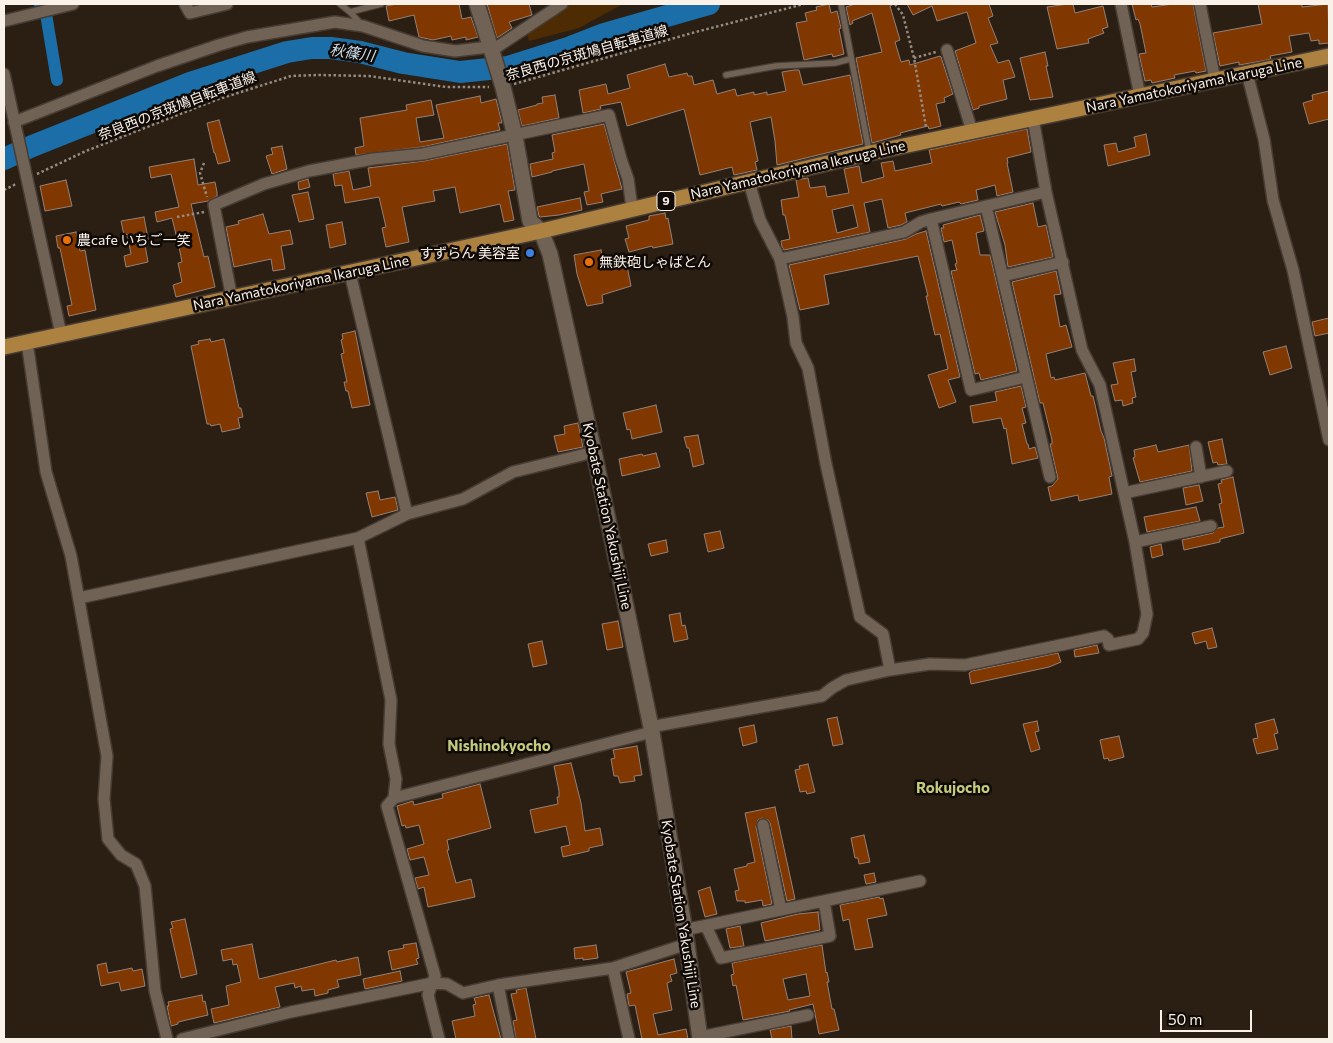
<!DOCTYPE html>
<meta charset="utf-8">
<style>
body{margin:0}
#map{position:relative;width:1333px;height:1043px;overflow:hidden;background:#2b1f13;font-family:Commissioner,sans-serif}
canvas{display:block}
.frame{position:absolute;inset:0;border:5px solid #faf1e9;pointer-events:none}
.scale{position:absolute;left:1160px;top:1010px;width:92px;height:22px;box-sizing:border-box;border:2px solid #faf1e9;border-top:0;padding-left:6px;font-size:15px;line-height:18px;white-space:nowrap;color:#faf1e9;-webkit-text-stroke:4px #100a06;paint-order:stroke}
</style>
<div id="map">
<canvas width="1333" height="1043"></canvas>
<div class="frame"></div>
<div class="scale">50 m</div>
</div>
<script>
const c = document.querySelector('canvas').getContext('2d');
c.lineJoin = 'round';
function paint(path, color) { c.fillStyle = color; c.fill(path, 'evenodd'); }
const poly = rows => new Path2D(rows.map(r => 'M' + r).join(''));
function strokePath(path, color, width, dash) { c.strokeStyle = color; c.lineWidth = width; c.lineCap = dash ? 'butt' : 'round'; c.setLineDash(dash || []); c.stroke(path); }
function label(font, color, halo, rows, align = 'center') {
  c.font = font + ' Commissioner,"Noto Sans JP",sans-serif'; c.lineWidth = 5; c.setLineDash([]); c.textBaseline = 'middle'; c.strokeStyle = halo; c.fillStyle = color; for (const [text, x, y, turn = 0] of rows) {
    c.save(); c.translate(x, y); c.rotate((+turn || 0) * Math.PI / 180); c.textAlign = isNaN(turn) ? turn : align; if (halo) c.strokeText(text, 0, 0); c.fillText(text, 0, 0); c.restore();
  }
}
paint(poly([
 [571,4,623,4,579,28,529,41,527,32]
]), '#4d2c03');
strokePath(poly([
 [40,4,46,14,57,80]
]), '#1b6ea8', 12);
strokePath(poly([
 [4,159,30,147,190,83,287,52,312,48,331,48,360,52,403,63,460,72,508,67,568,48,604,34,709,4]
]), '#1b6ea8', 22);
const building = poly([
 [398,4,459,4,462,19,471,17,478,37,466,40,466,37,452,40,451,36,433,40,419,37,414,15,389,21,386,6,398,4],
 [487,4,529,4,532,15,509,22,512,28,497,38,487,4],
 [829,4,831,13,837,11,841,28,839,29,844,54,833,57,832,54,804,60,796,23,807,21,805,13,817,10,816,7,829,4],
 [855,4,894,4,890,6,900,40,895,42,901,62,909,60,910,65,940,56,941,57,953,94,944,98,945,102,936,104,941,126,929,129,928,126,900,133,901,135,872,143,856,58,882,52,872,13,852,21,853,23,850,25,846,7,855,4],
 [907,4,989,4,993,16,988,18,998,43,990,45,998,63,1009,60,1015,77,1003,80,1007,99,979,106,979,108,973,110,955,51,976,43,967,12,937,21,932,6,913,15,907,4],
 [1068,4,1073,4,1075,13,1103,6,1108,27,1102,29,1104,33,1088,39,1089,43,1057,49,1047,7,1068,4],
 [1132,4,1151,4,1152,7,1173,4,1193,4,1206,71,1196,73,1195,71,1174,75,1175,78,1152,83,1151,80,1145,81,1139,54,1146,53,1140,24,1138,19,1136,20,1132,4],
 [1258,4,1302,4,1302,7,1328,4,1329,43,1319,44,1319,40,1311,41,1309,33,1289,36,1292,52,1270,56,1271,59,1262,61,1239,65,1239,62,1220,66,1213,33,1262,24,1258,4],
 [1045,52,1048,66,1046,66,1053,97,1030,100,1020,58,1045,52],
 [665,64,669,77,687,73,688,76,692,76,694,85,713,80,717,94,735,89,737,96,754,92,754,95,767,92,767,95,786,91,782,72,794,70,799,70,803,85,850,75,863,144,777,165,775,141,771,117,750,122,758,161,755,162,757,170,734,175,732,167,700,175,684,109,627,126,621,102,600,106,601,109,583,113,579,90,606,84,608,94,630,88,627,75,665,64],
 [1329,91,1329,119,1309,124,1303,103,1313,100,1312,95,1329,91],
 [555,95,559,118,522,126,518,110,537,105,537,104,543,103,542,97,555,95],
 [480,96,481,103,496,99,502,123,498,123,500,130,422,147,356,155,355,148,364,146,360,118,407,110,406,105,431,100,434,115,416,118,420,142,444,138,436,105,480,96],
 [219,120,230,161,218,164,215,153,214,153,207,123,219,120],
 [604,124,622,189,601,194,603,202,587,205,584,192,589,191,584,164,552,171,552,172,532,177,530,164,553,159,552,153,555,152,552,135,604,124],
 [1027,129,1031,152,1007,158,1008,163,1007,163,1013,192,997,196,995,185,976,190,978,200,961,204,959,202,942,206,941,204,905,213,907,222,901,225,888,228,882,199,864,203,870,232,784,250,782,247,781,241,790,239,785,215,783,215,781,200,799,197,796,180,808,178,810,188,825,186,827,197,849,193,844,169,859,166,862,183,884,177,881,163,893,161,895,171,932,163,929,150,1027,129],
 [853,205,858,227,837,233,832,210,853,205],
 [1146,134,1150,155,1108,166,1104,145,1116,143,1118,152,1136,147,1134,137,1146,134],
 [507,144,515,190,508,191,514,220,504,222,500,204,460,213,455,187,433,191,435,201,402,207,409,242,386,247,382,228,386,227,379,197,345,203,342,185,335,186,333,174,349,171,353,190,371,186,368,168,424,161,507,144],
 [282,146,287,169,272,174,266,156,273,154,271,148,282,146],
 [194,159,198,185,215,182,217,192,217,196,208,201,191,204,204,257,208,256,215,287,176,297,173,285,182,282,178,263,182,262,179,247,172,218,157,222,155,212,179,207,171,174,151,178,149,167,194,159],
 [308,179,310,187,299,190,298,182,308,179],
 [66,180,72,206,45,211,40,186,66,180],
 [308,192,314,219,299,222,292,195,308,192],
 [580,198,582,210,559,215,540,217,539,216,537,207,580,198],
 [1033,203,1038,227,1046,225,1053,257,1008,267,1005,245,995,212,1033,203],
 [665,213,666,219,668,218,673,244,653,248,652,246,629,252,625,239,629,238,626,226,649,220,649,216,665,213],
 [263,214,269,234,290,230,293,244,281,246,285,269,273,271,271,259,234,267,226,227,239,224,238,221,263,214],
 [980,215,984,231,976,233,980,255,990,255,1017,371,981,380,979,373,975,374,951,271,957,270,955,264,957,263,952,240,944,242,941,228,944,228,943,225,980,215],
 [144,217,149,244,145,245,148,262,126,267,124,256,131,254,127,234,124,235,121,221,144,217],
 [342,222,346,244,330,248,326,225,342,222],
 [926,231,960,377,948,380,956,402,939,408,928,375,948,369,940,334,935,335,926,296,928,296,918,256,824,275,829,304,800,310,789,265,906,239,916,234,926,231],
 [76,232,80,251,85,250,96,310,69,316,67,306,72,305,60,248,58,248,56,236,76,232],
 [601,250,603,261,625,256,631,286,602,295,603,303,587,306,577,274,574,255,601,250],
 [1056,271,1061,294,1054,295,1060,327,1066,325,1072,347,1046,354,1051,378,1054,377,1055,380,1085,373,1091,396,1093,396,1101,431,1104,438,1112,476,1109,477,1112,494,1079,501,1078,495,1051,501,1048,487,1052,486,1058,479,1050,444,1052,444,1052,440,1043,403,1040,403,1012,282,1056,271],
 [1329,318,1329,333,1315,336,1312,322,1329,318],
 [355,331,370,405,352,408,348,391,346,391,344,382,347,382,341,354,344,353,341,340,343,339,342,334,355,331],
 [210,339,211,342,224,339,239,408,241,408,243,417,238,418,240,428,222,432,220,424,211,426,210,424,207,424,191,346,199,344,198,341,210,339],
 [1286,346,1292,368,1270,375,1263,352,1286,346],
 [1134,359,1136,371,1131,372,1136,397,1132,398,1133,403,1123,406,1122,400,1115,401,1111,385,1118,384,1113,363,1134,359],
 [1021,386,1026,407,1022,408,1026,423,1022,424,1027,444,1028,444,1029,449,1035,447,1038,458,1012,464,1006,428,1004,429,1001,418,973,423,970,406,997,401,995,392,1021,386],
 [656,405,662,432,632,439,630,429,627,430,623,413,656,405],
 [578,423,583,447,558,452,554,436,565,434,564,426,578,423],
 [698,435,704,464,693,467,689,448,687,448,684,437,698,435],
 [1222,439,1227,464,1218,465,1217,462,1213,463,1208,442,1222,439],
 [1156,445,1158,452,1189,445,1192,471,1140,482,1133,458,1135,457,1134,450,1156,445],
 [656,453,660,467,622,476,619,459,642,454,643,456,656,453],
 [1233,477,1244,533,1220,539,1220,542,1184,550,1182,540,1213,533,1218,528,1224,527,1219,504,1222,503,1218,484,1222,483,1221,480,1233,477],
 [1199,485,1203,501,1186,505,1183,488,1199,485],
 [378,491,380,500,395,497,398,510,372,517,366,493,378,491],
 [1196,507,1200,521,1147,532,1144,517,1196,507],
 [720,531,724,548,708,552,704,534,720,531],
 [666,540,668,552,651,556,648,544,666,540],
 [1161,544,1163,555,1152,558,1150,547,1161,544],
 [680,613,682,626,685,625,688,639,674,642,669,615,680,613],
 [618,621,623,647,607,650,602,624,618,621],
 [1212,628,1217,647,1208,649,1206,641,1195,644,1192,633,1212,628],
 [542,641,547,664,533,667,528,644,542,641],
 [1097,645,1099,653,1075,657,1074,650,1097,645],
 [1058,653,1061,662,1049,667,971,684,969,673,972,671,1058,653],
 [837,717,843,744,833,746,827,719,837,717],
 [1274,719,1278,733,1274,734,1278,749,1257,754,1253,739,1258,738,1255,724,1274,719],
 [1037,721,1039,731,1035,732,1040,749,1031,752,1023,724,1037,721],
 [754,725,757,742,743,746,739,728,754,725],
 [1119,736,1124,757,1109,761,1108,758,1104,759,1100,740,1119,736],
 [637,746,642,775,634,776,635,781,620,783,618,776,614,776,611,759,615,758,613,750,637,746],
 [571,763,581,803,585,831,600,828,603,845,589,848,589,851,563,857,561,847,570,845,566,826,535,833,530,810,558,804,557,797,559,797,559,791,554,766,571,763],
 [808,764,815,792,807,794,806,791,800,792,795,770,800,769,799,766,808,764],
 [480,784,491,828,447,840,449,850,447,850,456,883,471,879,475,897,428,907,424,887,418,889,415,878,429,875,424,857,410,860,407,849,424,844,419,825,406,828,405,825,402,826,397,806,413,801,414,805,443,798,442,794,480,784],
 [775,807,795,899,787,901,770,823,768,820,762,818,758,820,756,827,772,904,763,906,762,900,745,903,745,901,737,901,735,891,739,890,734,869,747,866,747,864,755,862,745,813,775,807],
 [864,835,870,862,859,864,858,858,855,858,851,838,864,835],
 [874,873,876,882,866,884,864,875,874,873],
 [710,887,717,914,705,917,698,891,710,887],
 [879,897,880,899,883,898,887,915,867,919,873,947,855,950,849,919,843,921,840,905,879,897],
 [818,912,820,930,765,941,761,923,798,914,818,912],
 [185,919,197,974,181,978,170,929,173,928,171,922,185,919],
 [740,926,744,946,730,948,726,929,740,926],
 [416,943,419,958,416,959,418,964,392,970,388,951,404,948,403,945,416,943],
 [252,944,259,979,336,960,337,962,358,957,361,975,337,980,339,987,328,990,328,993,315,996,314,989,302,991,301,986,295,988,294,983,275,987,280,1007,214,1023,211,1009,229,1005,226,986,241,982,237,964,233,965,232,959,223,961,221,950,252,944],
 [596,945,598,958,583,960,583,958,575,959,574,948,596,945],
 [822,945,826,973,827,972,829,982,827,982,832,1009,834,1009,839,1030,819,1034,813,1004,789,1010,790,1011,743,1020,736,985,733,986,731,975,734,974,732,963,822,945],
 [806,974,810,996,788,1000,783,979,806,974],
 [674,959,677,973,670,975,672,981,667,983,672,1010,653,1014,658,1035,686,1029,688,1039,642,1039,635,1005,629,1006,627,994,631,993,626,972,674,959],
 [106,963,108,973,132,968,133,971,142,969,145,986,121,991,119,982,101,986,97,965,106,963],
 [400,971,402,981,365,989,363,979,400,971],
 [526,988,535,1034,536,1039,516,1039,513,1021,517,1020,511,994,517,993,516,990,526,988],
 [202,995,203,1002,205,1001,208,1015,178,1022,178,1024,171,1026,167,1006,169,1006,168,1002,202,995],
 [489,995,501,1039,456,1039,452,1021,475,1016,473,1005,476,1004,474,998,489,995],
 [791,1026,792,1039,772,1039,770,1030,791,1026]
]);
paint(building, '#813700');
strokePath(building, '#958177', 1);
const lane = poly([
 [340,4,350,12,381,4],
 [841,4,869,151],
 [350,12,362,25],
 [726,75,776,66,835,63,850,59]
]);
const street = poly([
 [185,4,190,13,227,4],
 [1121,4,1140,96],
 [1200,4,1215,80],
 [4,21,73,4],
 [947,50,972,131],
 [1247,73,1264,139,1273,200,1293,270,1329,440],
 [4,74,61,334],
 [14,122,157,66,219,45,247,37,335,22,363,26,423,46,455,51,489,47,491,51,562,4],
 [749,182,760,220,780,259,793,317,796,343,808,368,826,464,860,617,883,634,890,670],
 [986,206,1050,477],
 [931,219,971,390,1026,377],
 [780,259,904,232,921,222,931,219,1046,192],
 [350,273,407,514],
 [1003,276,1063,262],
 [232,299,214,205,264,184,309,171,373,159,423,154,609,115,621,159,628,179,632,208],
 [27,342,46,472,71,556,107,756,104,799,108,839,121,855,136,864,145,886,155,991,167,1039],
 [1196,447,1201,477],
 [1124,493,1227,471],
 [358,538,391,700,389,744,396,779,394,798],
 [1135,542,1211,526],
 [79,598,358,538,407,514,463,499,513,472,594,452],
 [650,727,822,696,832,688,846,680,890,670,930,664,965,665,1104,636,1108,639,1109,645,1138,639,1143,633,1147,614,1135,542,1100,385,1082,350,1046,192,1033,118],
 [763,825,781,910],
 [706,926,721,958,830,936,824,901],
 [684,930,920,881],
 [613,968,629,1039],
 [498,985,509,1039],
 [700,1037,808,1015],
 [182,1039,291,1012,433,983,447,984,463,993,498,985,613,968,687,944],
 [439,1039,428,995,435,976,387,806,394,798,652,732]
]);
const secondary = poly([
 [477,4,503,87,515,136,530,221,541,231,550,254,594,452,652,732,687,944,700,1039]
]);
const primary = poly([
 [4,347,541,231,870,153,1329,56]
]);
strokePath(lane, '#463c34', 8);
strokePath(street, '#463c34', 14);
strokePath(secondary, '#463c34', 18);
strokePath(primary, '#463c34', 18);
strokePath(poly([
 [895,4,903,15,914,58,926,127],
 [914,58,936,52],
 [514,84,692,33,804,4],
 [204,163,200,173,207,197],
 [37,174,86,151,216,100,291,76,317,75,369,76,446,87,489,87],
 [4,190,16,184],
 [177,217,204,212]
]), '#968b81', 2.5, [2.5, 2.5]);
strokePath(lane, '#706254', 5.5);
strokePath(street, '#706254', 11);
strokePath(secondary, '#706254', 15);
strokePath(primary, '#ad8240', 15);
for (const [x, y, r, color] of [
 [67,240,5,"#e8710a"],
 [530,253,5,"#3f7fe0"],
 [589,262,5,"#e8710a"]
]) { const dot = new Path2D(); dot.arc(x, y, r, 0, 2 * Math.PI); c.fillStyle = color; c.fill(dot); strokePath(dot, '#100a06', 2); }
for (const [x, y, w] of [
 [666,201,18]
]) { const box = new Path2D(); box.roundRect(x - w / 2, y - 9.5, w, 19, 4); c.fillStyle = '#100a06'; c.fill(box); strokePath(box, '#faf1e9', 1); }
label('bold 12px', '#faf1e9', null, [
 ["9",666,201]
]);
label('14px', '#faf1e9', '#100a06', [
 ["奈良西の京斑鳩自転車道線",587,53,-16],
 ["Nara Yamatokoriyama Ikaruga Line",1194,85,-12],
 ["奈良西の京斑鳩自転車道線",177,106,-21],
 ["Nara Yamatokoriyama Ikaruga Line",798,170,-13],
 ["Nara Yamatokoriyama Ikaruga Line",301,283,-12],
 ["Kyobate Station Yakushiji Line",607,516,78],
 ["Kyobate Station Yakushiji Line",681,914,81]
]);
label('14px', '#faf1e9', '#100a06', [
 ["農cafe いちご一笑",77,240],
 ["すずらん 美容室",520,253,"right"],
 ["無鉄砲しゃばとん",599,262]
], 'left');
label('italic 15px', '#ccdfef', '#100a06', [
 ["秋篠川",352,53,9]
]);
label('bold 15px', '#c3cb7e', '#100a06', [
 ["Nishinokyocho",499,746],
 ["Rokujocho",953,788]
]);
</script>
